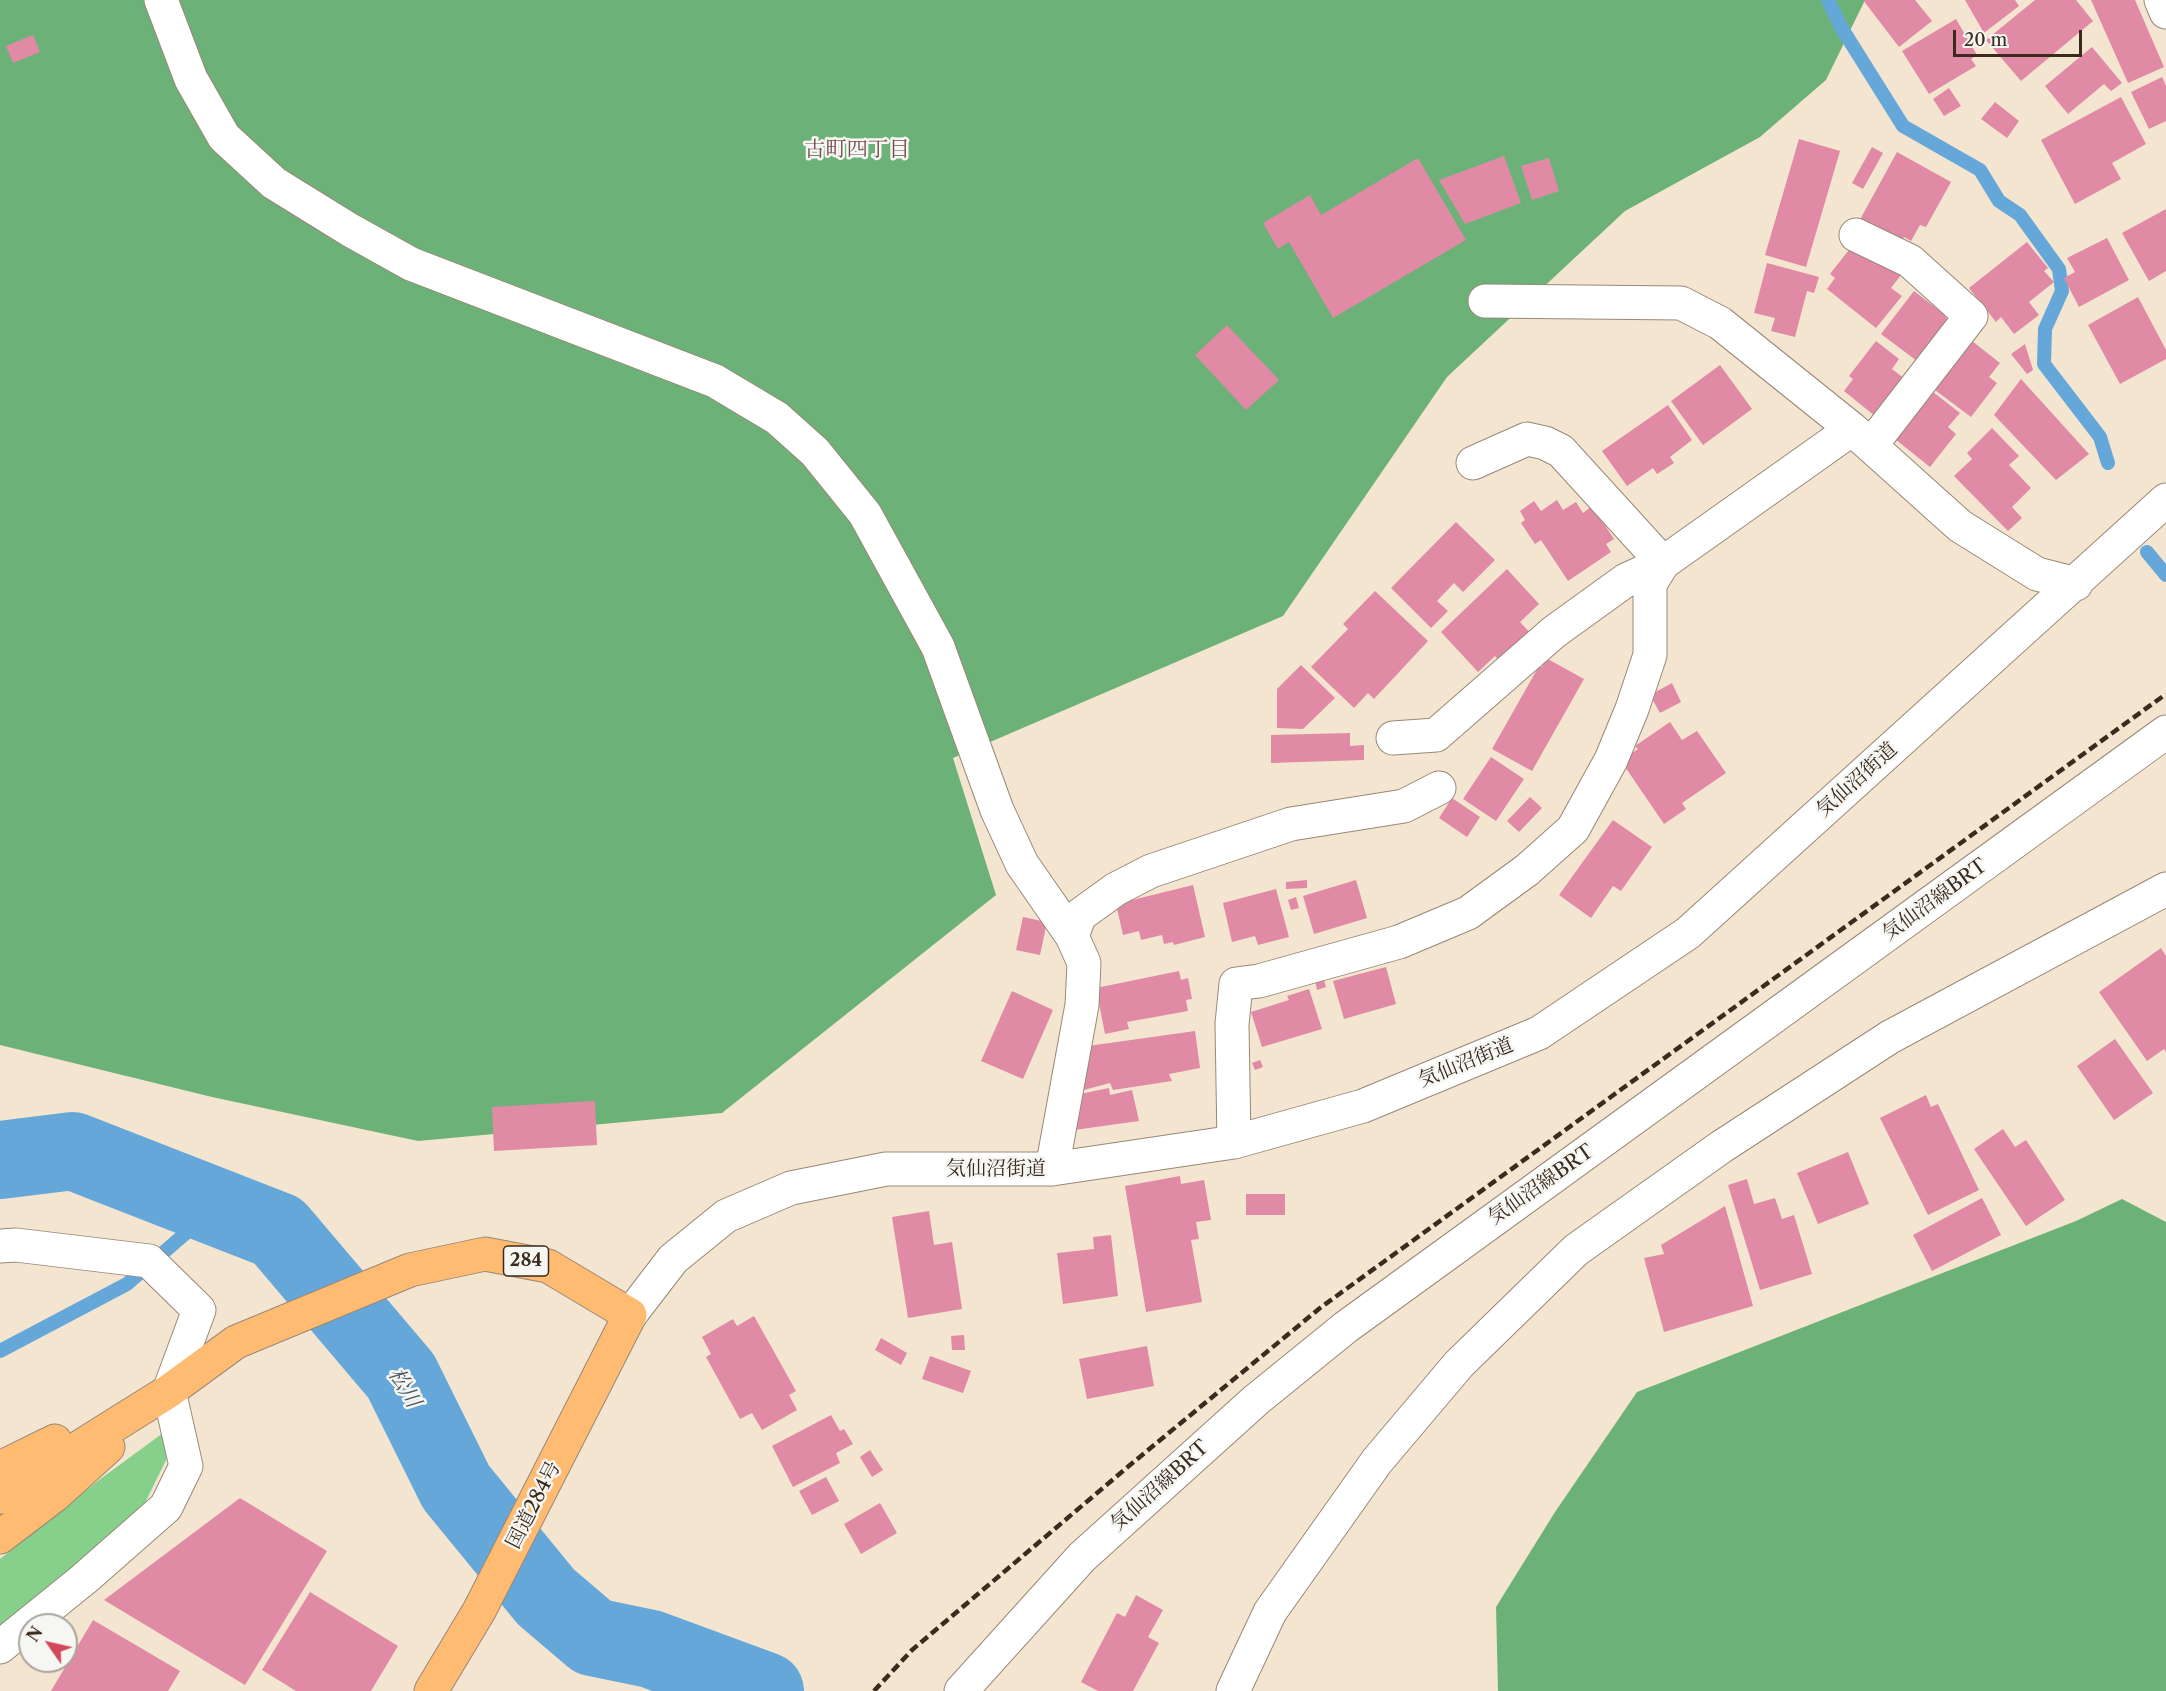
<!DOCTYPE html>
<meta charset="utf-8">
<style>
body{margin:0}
#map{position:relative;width:2166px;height:1691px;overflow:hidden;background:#f4e5d0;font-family:"Libre Caslon Text",serif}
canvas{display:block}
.north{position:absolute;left:18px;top:1613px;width:60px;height:60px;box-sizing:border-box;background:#f6f6f2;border:2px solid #aba49d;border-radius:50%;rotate:304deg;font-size:16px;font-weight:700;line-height:24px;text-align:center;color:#3b2a1e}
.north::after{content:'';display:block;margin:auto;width:21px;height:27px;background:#d1495b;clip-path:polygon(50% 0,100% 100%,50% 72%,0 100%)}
.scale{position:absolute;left:1953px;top:30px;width:129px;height:27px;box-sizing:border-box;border:3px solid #3b2a1e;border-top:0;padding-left:8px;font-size:18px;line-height:21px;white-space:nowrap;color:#3b2a1e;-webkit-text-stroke:4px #f6f6f2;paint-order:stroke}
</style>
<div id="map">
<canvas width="2166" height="1691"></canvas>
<div class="north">N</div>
<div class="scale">20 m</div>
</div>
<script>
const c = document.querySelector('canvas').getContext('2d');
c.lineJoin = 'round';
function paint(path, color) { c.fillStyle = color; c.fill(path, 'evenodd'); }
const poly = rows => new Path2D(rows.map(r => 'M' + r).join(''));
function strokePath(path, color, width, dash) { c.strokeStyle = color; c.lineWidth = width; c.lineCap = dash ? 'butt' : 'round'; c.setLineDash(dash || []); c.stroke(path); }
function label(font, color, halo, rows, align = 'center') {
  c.font = font + ' "Libre Caslon Text","Noto Serif JP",serif'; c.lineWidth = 5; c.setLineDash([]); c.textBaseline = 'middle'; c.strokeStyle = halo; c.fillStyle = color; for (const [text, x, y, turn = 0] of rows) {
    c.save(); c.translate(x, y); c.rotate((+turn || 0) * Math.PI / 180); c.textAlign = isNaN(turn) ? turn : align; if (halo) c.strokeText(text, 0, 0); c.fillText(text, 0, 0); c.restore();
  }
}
paint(poly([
 [163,1433,171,1450,142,1509,0,1638,0,1559,99,1480]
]), '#86d08c');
paint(poly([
 [0,0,1865,0,1826,80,1760,137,1625,211,1447,377,1283,616,953,758,996,895,722,1113,418,1141,212,1097,0,1045],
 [2122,1199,2166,1222,2166,1691,1498,1691,1496,1607,1555,1512,1637,1392,2076,1221]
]), '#6cb278');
strokePath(poly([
 [1828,0,1841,27,1903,126,1980,170,1999,201,2020,215,2059,269,2062,291,2045,329,2044,364,2100,437,2108,463],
 [2147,552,2166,575],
 [0,1351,127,1284,216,1207]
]), '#66a7da', 14);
strokePath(poly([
 [0,1160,73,1151,278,1231,401,1376,456,1487,546,1597,593,1637,651,1649,765,1691]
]), '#66a7da', 78);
paint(poly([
 [1863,0,1915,0,1932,21,1899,47],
 [1965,0,2015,0,2019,6,1984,33],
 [2035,0,2076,0,2093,21,2021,81,1986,40],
 [2091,0,2135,0,2164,67,2128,83],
 [1956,19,1977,55,1971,59,1976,66,1929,94,1902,51],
 [33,35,40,52,13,63,6,46],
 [2092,47,2122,83,2111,91,2104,84,2068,114,2045,86],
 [2162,77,2166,86,2166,121,2149,129,2131,92],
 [1949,88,1961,106,1944,116,1933,99],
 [2121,97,2146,144,2112,163,2121,179,2075,204,2041,140],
 [1995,102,2019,121,2007,138,1981,119],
 [1799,139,1840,151,1806,267,1765,255],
 [1872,147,1883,153,1863,189,1852,183],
 [1897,152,1951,182,1926,227,1920,225,1911,241,1904,237,1898,248,1857,225],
 [1504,156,1521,203,1465,224,1439,180],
 [1418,158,1466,240,1333,318,1289,242,1278,249,1263,223,1310,195,1321,215],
 [1549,158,1559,191,1532,200,1521,166],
 [2166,209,2166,271,2149,281,2122,233],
 [2107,238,2129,280,2079,307,2064,278,2075,272,2067,258],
 [2027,242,2048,268,2044,271,2054,282,2029,302,2039,315,2014,334,2001,317,1996,322,1969,288],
 [1852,246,1873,252,1901,275,1891,288,1902,296,1876,328,1827,289,1835,278,1830,274],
 [1767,263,1819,277,1814,293,1807,291,1795,337,1771,331,1775,318,1754,313],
 [1914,291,1944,314,1951,326,1921,364,1881,334],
 [2138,297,2166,350,2166,359,2120,384,2088,325],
 [1227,325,1279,380,1246,410,1195,355],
 [1876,341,1899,359,1892,369,1905,379,1875,416,1844,391,1853,379,1849,376],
 [1972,341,2000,363,1989,377,1997,383,1971,417,1935,390],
 [2025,344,2033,370,2027,374,2011,354],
 [1720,365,1752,409,1703,445,1671,401],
 [2021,379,2089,454,2056,480,1994,415],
 [1933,392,1960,413,1948,427,1956,434,1930,467,1895,439],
 [1668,405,1692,440,1670,457,1674,463,1657,474,1653,468,1627,486,1602,451],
 [1992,428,2019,456,2009,465,2031,488,2012,507,2022,518,2008,531,1954,476,1972,459,1967,453],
 [1557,500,1563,510,1576,502,1583,513,1592,506,1614,539,1606,544,1611,552,1568,581,1541,540,1535,544,1521,523,1525,520,1520,511,1534,501,1541,511],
 [1456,522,1495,560,1463,592,1454,583,1437,601,1448,611,1431,628,1391,588],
 [1507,569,1539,604,1520,622,1532,635,1501,663,1495,656,1478,672,1441,632],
 [1375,591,1428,641,1374,699,1368,693,1354,708,1311,667,1348,629,1343,624],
 [1546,658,1584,679,1532,771,1492,749,1539,666,1542,667],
 [1301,665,1335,698,1303,729,1277,728,1277,689],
 [1672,683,1681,702,1660,713,1650,695],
 [1670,722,1682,740,1697,731,1726,773,1682,803,1686,809,1664,824,1621,761,1638,749,1635,746],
 [1350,733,1350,746,1364,745,1364,760,1271,763,1271,735],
 [1491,757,1524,779,1496,821,1463,799],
 [1530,797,1542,808,1519,832,1507,821],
 [1452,798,1480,817,1467,837,1439,818],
 [1613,820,1652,847,1621,891,1613,886,1591,918,1559,895],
 [1307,880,1307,888,1286,889,1286,882],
 [1356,880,1367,918,1314,934,1303,896],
 [1193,885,1205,937,1174,945,1173,942,1164,944,1162,935,1141,940,1139,931,1123,935,1116,904],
 [1276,889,1289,937,1258,945,1255,936,1232,942,1223,903],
 [1296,897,1299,908,1291,910,1288,900],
 [1023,917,1047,922,1040,955,1016,950],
 [2161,948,2166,956,2166,1052,2164,1049,2147,1061,2099,992],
 [1386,967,1396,1004,1344,1019,1333,981],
 [1179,971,1181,980,1188,978,1192,999,1186,1000,1188,1011,1127,1022,1129,1029,1105,1034,1096,988],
 [1323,977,1326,987,1317,990,1315,980],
 [1309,989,1322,1029,1262,1047,1251,1012,1289,1000,1287,996],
 [1012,991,1053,1010,1023,1079,981,1061],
 [1195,1031,1200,1068,1169,1074,1172,1081,1113,1090,1110,1083,1080,1091,1088,1046],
 [2115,1039,2153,1093,2114,1120,2077,1066],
 [1260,1060,1263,1067,1255,1070,1252,1063],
 [1109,1088,1110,1095,1132,1090,1139,1121,1074,1130,1080,1094],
 [1926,1095,1931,1107,1938,1104,1979,1190,1928,1215,1880,1118],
 [595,1101,597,1145,494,1151,492,1107],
 [2003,1129,2015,1147,2026,1140,2065,1200,2026,1226,1974,1149],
 [1848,1152,1869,1204,1818,1224,1797,1173],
 [1180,1176,1181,1184,1204,1180,1211,1220,1196,1222,1199,1239,1191,1240,1202,1302,1146,1312,1125,1186],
 [1747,1179,1754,1204,1775,1198,1782,1219,1794,1215,1812,1274,1760,1290,1728,1185],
 [1246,1194,1285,1194,1285,1215,1246,1215],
 [1982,1198,2001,1235,1932,1271,1913,1235],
 [1725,1206,1753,1306,1664,1332,1644,1258,1664,1254,1661,1245],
 [929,1211,934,1245,952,1242,962,1309,908,1318,892,1217],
 [1111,1235,1118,1296,1063,1304,1057,1253,1094,1249,1093,1237],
 [754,1316,796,1391,789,1395,797,1410,762,1430,752,1413,740,1419,706,1357,711,1354,702,1337,733,1319,737,1326],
 [964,1335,965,1350,952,1350,951,1336],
 [881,1338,907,1353,901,1365,875,1350],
 [1147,1346,1154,1386,1087,1399,1079,1359],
 [930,1356,971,1371,963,1393,922,1379],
 [831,1415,840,1431,844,1429,853,1444,836,1453,840,1463,793,1487,772,1446],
 [870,1450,883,1470,872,1477,860,1457],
 [826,1477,839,1501,812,1515,799,1491],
 [240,1498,327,1551,245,1685,104,1600],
 [880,1503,897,1533,861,1554,844,1524],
 [310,1592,398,1646,371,1691,296,1691,262,1670],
 [1136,1595,1163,1610,1148,1637,1159,1643,1133,1691,1098,1691,1081,1682,1117,1613,1125,1617],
 [93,1620,180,1671,168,1691,51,1691]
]), '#e08aa5');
const minor = poly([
 [161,0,191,79,224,137,274,183,350,230,411,264,715,381,777,418,815,452,865,514,938,647,997,810,1022,864,1072,936,1084,963,1082,1005,1052,1169],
 [2161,0,2166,12],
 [1856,235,1910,261,1971,316,1872,444],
 [1485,301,1681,303,1720,323,1852,429,1960,526,2037,574,2076,584],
 [1393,738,1436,735,1554,632,1626,580,1663,563,1561,451,1545,443,1527,439,1473,463],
 [1072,936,1080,915,1116,889,1151,871,1291,824,1404,806,1439,788],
 [1234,1142,1232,1024,1236,984,1259,981,1399,942,1468,913,1527,870,1573,829,1611,760,1632,709,1650,655,1650,584,1663,563,1852,429],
 [0,1246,16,1245,149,1261,199,1310,169,1391,186,1466,166,1507,84,1579,0,1647],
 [630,1315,673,1259,726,1216,791,1188,886,1169,1052,1169,1234,1142,1363,1106,1539,1033,1688,933,2166,500],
 [961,1691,1082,1557,1256,1400,1346,1327,2166,732],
 [1233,1691,1270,1612,1377,1461,1459,1364,1576,1250,1721,1147,1890,1037,2166,889]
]);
const highway = poly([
 [0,1468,55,1441],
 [0,1497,169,1391,236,1342,410,1270,485,1254,548,1266,630,1315,479,1611,431,1691],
 [0,1537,55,1495,108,1447]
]);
strokePath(minor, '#988877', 35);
strokePath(highway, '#988877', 35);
strokePath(minor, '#fff', 33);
strokePath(highway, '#ffbb71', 33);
strokePath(poly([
 [874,1691,912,1650,1130,1465,1320,1308,2166,694]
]), '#3b2a1e', 4.5, [9, 4.5]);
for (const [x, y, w] of [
 [526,1261,45]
]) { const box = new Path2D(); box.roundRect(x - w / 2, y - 15, w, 30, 4.5); c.fillStyle = '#f6f6f2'; c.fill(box); strokePath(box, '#3b2a1e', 1.5); }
label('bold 18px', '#3b2a1e', null, [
 ["284",526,1261]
]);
label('20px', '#3b2a1e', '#f6f6f2', [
 ["気仙沼街道",1857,780,-42],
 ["気仙沼線BRT",1935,900,-36],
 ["気仙沼街道",1466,1063,-22],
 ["気仙沼街道",996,1169],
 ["気仙沼線BRT",1541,1185,-35],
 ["気仙沼線BRT",1160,1486,-42],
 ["国道284号",534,1505,-63]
]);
label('21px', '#754c4d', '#f6f6f2', [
 ["古町四丁目",857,150]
]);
label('italic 21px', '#4a5660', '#f6f6f2', [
 ["松川",404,1388,59]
]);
</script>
